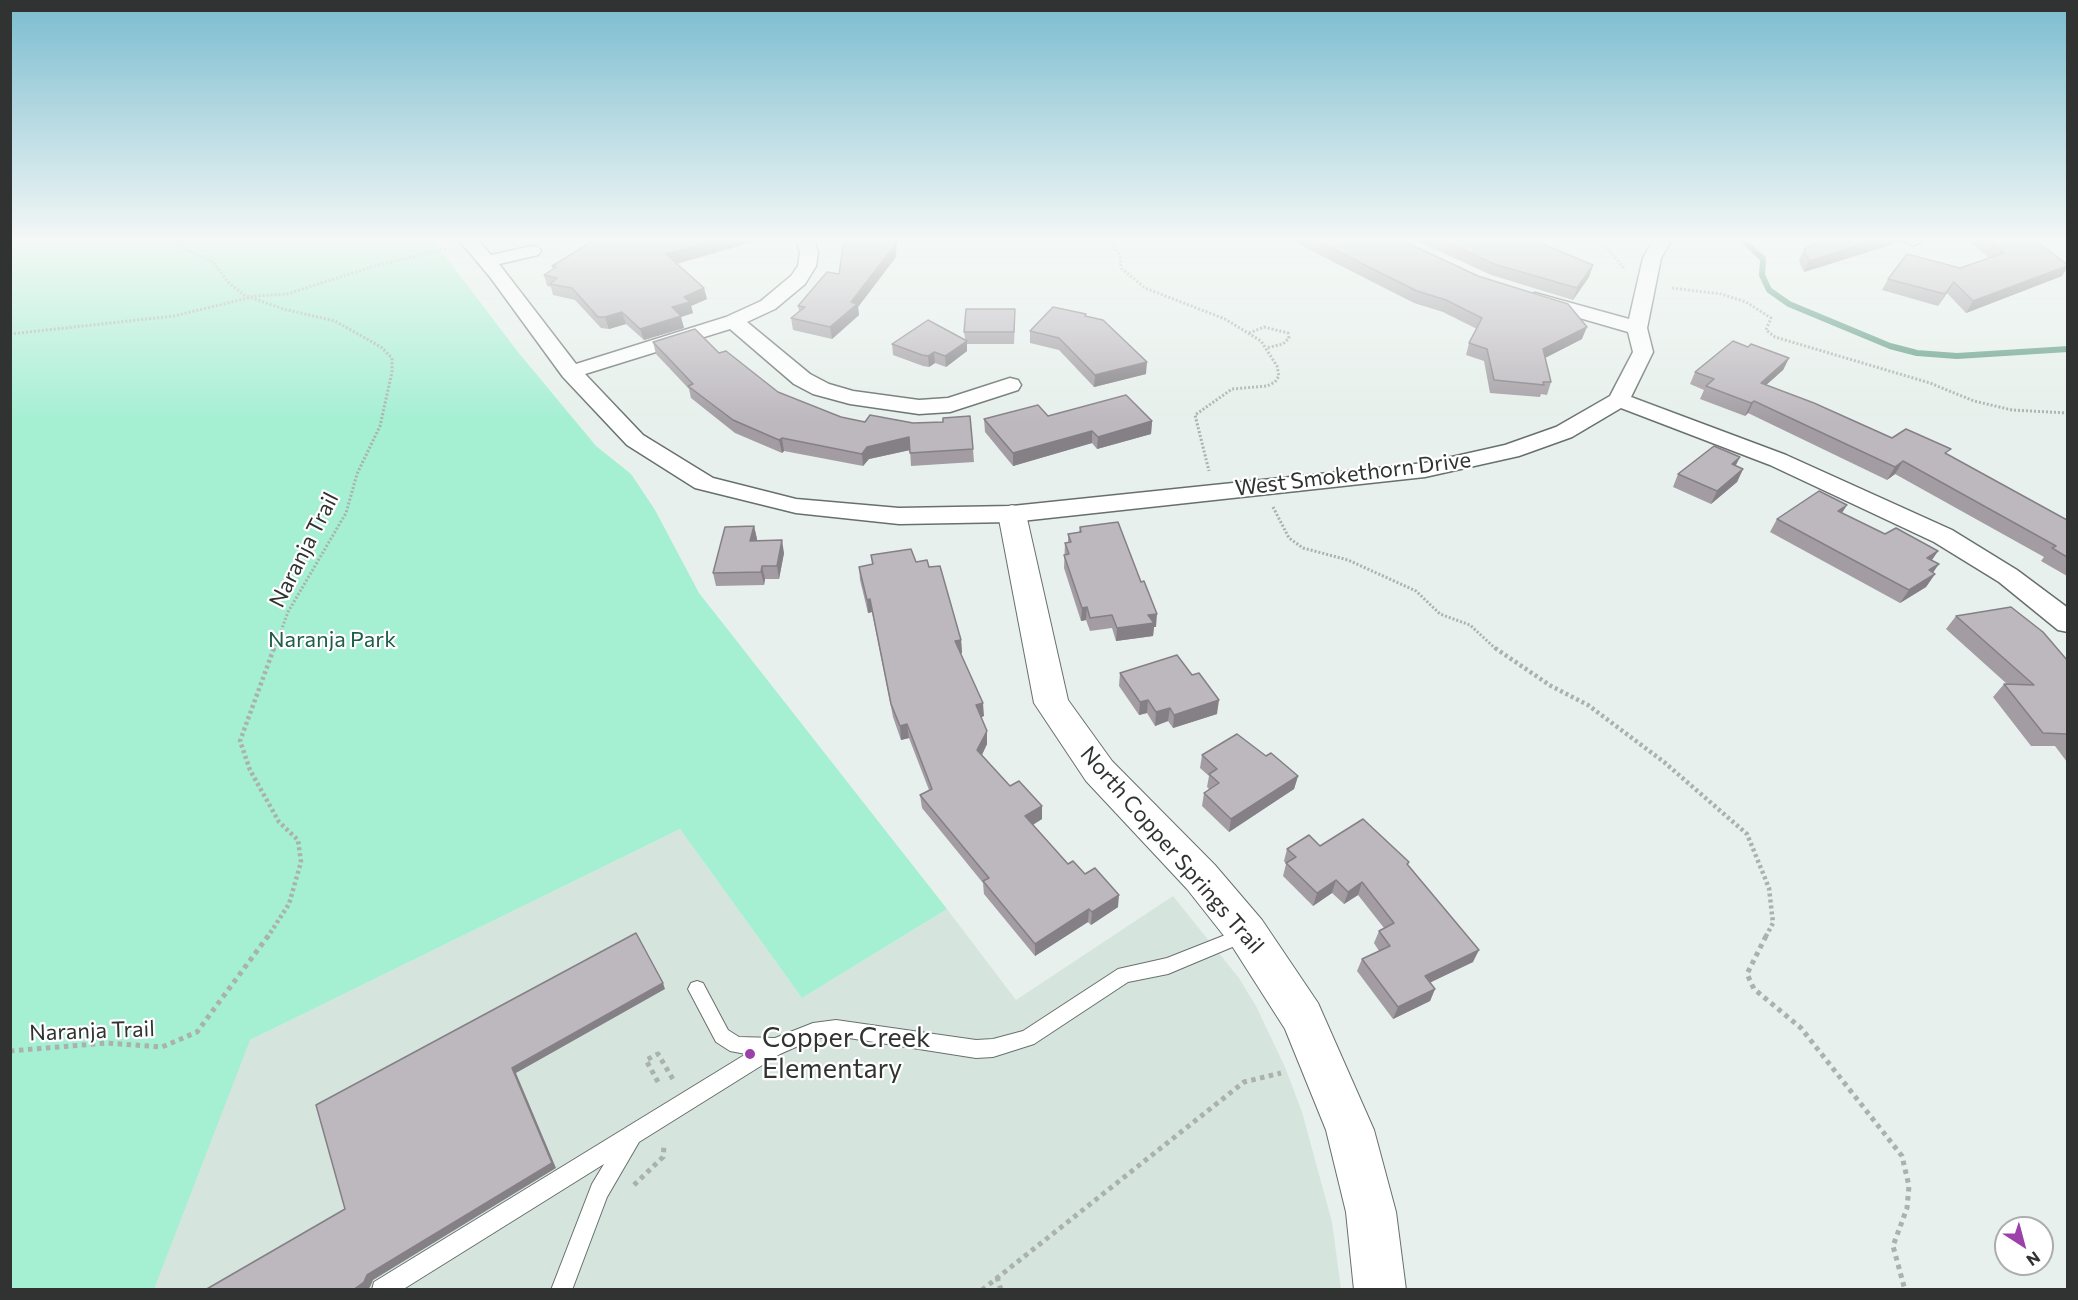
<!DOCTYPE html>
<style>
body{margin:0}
#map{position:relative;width:2078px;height:1300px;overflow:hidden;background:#e7f0ec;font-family:Commissioner,sans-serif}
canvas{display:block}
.frame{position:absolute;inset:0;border:12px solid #303332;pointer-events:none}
.north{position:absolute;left:1994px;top:1216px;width:60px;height:60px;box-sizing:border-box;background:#fff;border:2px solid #acadad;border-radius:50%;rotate:144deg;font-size:16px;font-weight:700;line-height:24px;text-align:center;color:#303332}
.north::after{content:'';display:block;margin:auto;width:21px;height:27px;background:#9c40aa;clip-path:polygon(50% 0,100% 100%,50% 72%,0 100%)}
</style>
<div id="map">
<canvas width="2078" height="1300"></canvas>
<div class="frame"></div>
<div class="north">N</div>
</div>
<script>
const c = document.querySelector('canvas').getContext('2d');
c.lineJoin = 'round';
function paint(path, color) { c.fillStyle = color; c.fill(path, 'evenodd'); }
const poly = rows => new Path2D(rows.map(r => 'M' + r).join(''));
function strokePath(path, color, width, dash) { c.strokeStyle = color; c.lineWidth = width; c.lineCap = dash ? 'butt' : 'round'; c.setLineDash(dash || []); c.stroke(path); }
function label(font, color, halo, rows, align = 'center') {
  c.font = font + ' Commissioner,sans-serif'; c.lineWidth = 4.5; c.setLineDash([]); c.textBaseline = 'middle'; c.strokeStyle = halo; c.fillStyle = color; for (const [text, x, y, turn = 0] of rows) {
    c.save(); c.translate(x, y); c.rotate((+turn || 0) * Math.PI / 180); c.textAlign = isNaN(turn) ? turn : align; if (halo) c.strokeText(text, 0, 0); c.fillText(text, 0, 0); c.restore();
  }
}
paint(poly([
 [680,829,802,998,947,909,1016,1000,1173,896,1239,978,1256,1006,1285,1067,1302,1112,1332,1222,1341,1289,86,1289,250,1040]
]), '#d5e5de');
paint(poly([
 [11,239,427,239,442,252,518,352,596,446,631,474,655,510,699,593,947,909,802,998,680,829,250,1040,154,1289,11,1289]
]), '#a5efd3');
strokePath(poly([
 [1742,239,1763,259,1762,275,1769,290,1789,304,1890,346,1917,353,1957,356,2068,349]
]), '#609b85', 6);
const service = poly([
 [1243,928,1249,930,1251,935,1249,940,1168,974,1128,982,1034,1044,993,1057,976,1058,836,1036,814,1039,780,1054,639,1142,607,1197,572,1290,551,1290,592,1184,604,1164,402,1290,372,1290,374,1282,746,1054,730,1051,716,1042,688,989,691,983,697,981,703,983,728,1030,739,1037,775,1038,813,1023,836,1020,976,1040,993,1039,1023,1031,1118,969,1167,958,1243,928]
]);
const minor = poly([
 [458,239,477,239,491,255,532,246,538,247,541,251,538,255,499,264,576,364,726,317,761,301,791,276,798,266,800,252,796,239,814,239,818,252,816,266,805,284,775,309,747,322,810,374,829,384,853,391,919,400,948,398,1010,378,1018,380,1021,385,1018,390,950,412,919,414,850,404,813,394,794,384,730,329,585,374,643,435,713,478,796,499,899,508,1012,506,1425,463,1505,445,1556,427,1610,396,1633,352,1628,332,1528,303,1525,299,1528,295,1535,293,1629,319,1643,258,1654,239,1672,239,1661,258,1647,328,1653,352,1631,397,1786,455,1952,530,2017,570,2068,608,2068,632,2058,630,1999,582,1934,542,1770,465,1621,408,1572,437,1519,456,1425,477,1012,522,899,524,796,513,695,488,627,445,563,377,490,277,458,239],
 [1900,239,1921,239,1922,241,1913,246,1900,239]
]);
const tertiary = poly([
 [1012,505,1022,508,1026,514,1068,700,1112,761,1215,865,1262,920,1318,1003,1374,1130,1396,1212,1406,1290,1354,1290,1346,1212,1326,1130,1285,1029,1232,946,1187,889,1086,781,1034,703,998,514,1002,508,1012,505]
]);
strokePath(service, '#68706d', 2);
strokePath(minor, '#68706d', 3);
strokePath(tertiary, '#68706d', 2);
strokePath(poly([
 [163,239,213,262,228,282,244,295,283,309,335,321,381,347,392,358,392,372,380,426,357,474,346,513,288,612,274,650],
 [1110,239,1120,256,1121,268,1145,288,1225,319,1261,341,1277,366,1279,376,1275,382,1267,386,1232,389,1195,415,1209,471],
 [1599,239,1624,268],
 [1672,288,1721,294,1746,302,1771,318,1766,330,1775,337,1930,383,1974,401,2012,410,2068,413],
 [1249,333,1264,327,1288,333,1289,338,1283,344,1266,348],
 [10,334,174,316,256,296,287,294,378,265,446,249],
 [1273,507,1289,538,1303,548,1348,560,1416,591,1440,614,1470,625,1497,650]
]), '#aab1ae', 3, [2, 2]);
strokePath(poly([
 [1495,648,1551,686,1588,705,1664,762,1747,834,1769,888,1773,923,1765,938],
 [267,938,289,904,301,862,298,840,279,822,250,770,240,741,274,648]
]), '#aab1ae', 4.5, [3, 3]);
strokePath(poly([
 [1766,936,1747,974,1754,989,1801,1028,1902,1156,1909,1186,1907,1208,1893,1246,1905,1290],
 [10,1051,106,1043,162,1047,197,1032,268,936],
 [658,1082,646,1060,658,1054,674,1081],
 [634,1185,663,1157,664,1147],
 [997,1277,1001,1290],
 [982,1290,1244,1082,1281,1073]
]), '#aab1ae', 5, [4.5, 4.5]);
paint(service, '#fff');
paint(minor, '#fff');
paint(tertiary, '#fff');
paint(poly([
 [589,239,759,239,759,240,677,264,707,299,691,306,693,313,681,317,684,328,644,340,626,324,609,329,601,328,575,300,553,295,551,287,547,286,544,275,553,269,552,266,593,241],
 [1288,239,1399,239,1582,339,1545,358,1551,382,1547,395,1541,394,1540,397,1490,393,1484,361,1466,355,1469,343,1477,329,1443,312,1414,303,1302,246],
 [1413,239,1531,239,1593,265,1589,277,1573,300,1491,275],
 [1822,239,1901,239,1900,242,1804,272,1799,261,1804,249],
 [1967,239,2033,239,2062,276,1966,313,1947,293,1938,306,1882,290,1888,279,1960,268,1989,258],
 [896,257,858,307,859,315,832,339,793,330,791,318,799,311,798,306,839,274],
 [1086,317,1146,374,1094,387,1059,350,1030,343,1030,331],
 [1015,321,1014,344,967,344,967,351,946,367,935,363,929,367,923,366,893,355,892,344,965,339,964,332],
 [653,342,719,353,778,392,841,417,973,449,974,462,911,466,910,450,869,459,863,466,784,451,782,453,735,433,691,398,689,389,656,354],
 [1748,347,1789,358,1783,370,1766,385,1892,438,1947,455,2067,520,2067,576,2041,561,2044,557,1895,474,1887,480,1748,413,1745,416,1700,399,1704,390,1690,384,1695,372],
 [1048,416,1152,421,1151,434,1097,449,1092,443,1013,466,985,432,984,419],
 [1743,469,1737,482,1711,504,1673,487,1678,474],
 [1847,505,1842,513,1885,534,1938,551,1932,560,1933,572,1935,574,1926,587,1900,603,1770,532,1777,519],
 [754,526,757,539,756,541,784,553,779,579,765,579,764,585,716,586,713,573],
 [1080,527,1156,627,1154,627,1153,636,1116,641,1112,628,1090,631,1086,620,1081,621,1064,568,1065,543,1068,543,1068,534,1079,532],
 [871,555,916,562,929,567,961,640,962,653,960,654,984,716,981,717,987,731,987,744,982,755,1010,786,1042,819,1033,825,1068,864,1085,874,1118,907,1091,925,1088,922,1035,956,984,894,983,883,922,808,920,795,929,790,909,738,901,740,893,717,872,612,868,613,860,580,859,567,872,564],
 [1956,616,2067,660,2067,762,2055,746,2031,746,1993,697,2004,684,2007,684,1946,629],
 [1120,673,1217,714,1173,728,1168,721,1155,726,1147,713,1139,715,1119,686],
 [1202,755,1266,756,1298,776,1294,789,1229,832,1202,806,1204,793,1209,789,1207,787,1209,776,1200,768],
 [1320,846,1409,862,1408,865,1473,962,1430,982,1435,989,1430,1001,1393,1019,1357,971,1362,959,1379,951,1374,943,1379,931,1384,928,1358,895,1344,904,1332,893,1313,906,1283,876,1286,864,1284,861,1287,849]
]), '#a39da3');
paint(poly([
 [721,239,759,240,669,266,666,254],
 [896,239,897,239,896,257,858,307,859,315,832,339,830,327,851,302],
 [1878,239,1901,239,1900,242,1804,272,1809,261],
 [1593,265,1589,277,1573,300,1577,288],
 [2067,266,2067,268,2062,276,1966,313,1973,301],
 [1954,282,1947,293,1938,306,1945,294],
 [704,288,707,299,691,306,693,313,681,317,684,328,644,340,640,329,672,307,684,297],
 [622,312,626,324,609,329,605,317],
 [1587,327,1582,339,1539,361,1543,349],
 [967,341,967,351,946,367,945,356],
 [934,352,935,363,929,367,928,356],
 [1789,358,1783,370,1755,395,1761,383],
 [1147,362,1146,374,1094,387,1095,375],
 [1754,401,1748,413,1745,416,1751,403],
 [1152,421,1151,434,1097,449,1098,437],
 [1092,431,1092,443,1013,466,1013,453],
 [909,437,910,450,869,459,863,466,862,454,867,447],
 [782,438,784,451,782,453,779,440],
 [1740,457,1734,469,1732,464],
 [1903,461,1895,474,1887,480,1895,467],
 [1743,469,1737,482,1711,504,1717,491],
 [1847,505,1839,517,1838,511],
 [754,526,757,539,753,554,750,541],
 [782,540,784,553,779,579,777,566],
 [1938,551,1929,564,1927,558],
 [1939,564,1930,577,1929,570],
 [762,566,765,579,764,585,761,572],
 [1935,574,1926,587,1900,603,1909,590],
 [870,599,872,612,868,613,867,600],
 [1087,607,1086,620,1081,621,1082,608],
 [1157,614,1156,627,1154,627,1153,636,1116,641,1117,628,1148,615],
 [961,640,962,653,956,654,955,641],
 [1148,700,1147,713,1139,715,1140,702],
 [1219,700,1217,714,1173,728,1174,715],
 [983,703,984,716,977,719,976,705],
 [1170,708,1168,721,1155,726,1156,712],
 [907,724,909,738,901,740,900,726],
 [987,731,987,744,978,763,977,750],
 [1298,776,1294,789,1229,832,1231,819],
 [1042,806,1042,819,1025,829,1025,816],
 [1336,880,1332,893,1313,906,1317,893],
 [1362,882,1358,895,1344,904,1348,892],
 [1119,895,1118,907,1091,925,1092,912],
 [1089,909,1088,922,1035,956,1035,944],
 [1479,950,1473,962,1419,988,1425,976],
 [663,983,665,989,516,1073,556,1168,373,1280,370,1287,367,1290,353,1290,367,1275,512,1068],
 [1435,989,1430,1001,1393,1019,1398,1007]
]), '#848085');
const building = poly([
 [596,239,721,239,666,254,704,288,684,297,690,302,672,307,681,316,640,329,622,312,605,317,598,317,572,288,550,284,557,278,544,275,556,267,552,266,596,239],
 [844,239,896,239,895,245,851,302,857,304,830,327,791,318,805,307,798,306,827,272,839,274,844,239],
 [1313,239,1399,239,1478,276,1568,304,1587,327,1543,349,1551,382,1543,382,1544,385,1494,380,1487,349,1469,343,1482,318,1446,300,1417,291,1313,239],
 [1440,239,1531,239,1593,265,1577,288,1494,264,1440,239],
 [1824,239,1878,239,1809,261,1804,249,1824,239],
 [1987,239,2033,239,2067,264,2067,266,1973,301,1954,282,1945,294,1888,279,1907,254,1960,268,2004,253,1987,239],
 [1053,307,1086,314,1085,316,1103,320,1147,362,1095,375,1059,338,1030,331,1053,307],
 [966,309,1015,309,1014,332,964,332,966,309],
 [928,320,967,341,945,356,934,352,928,356,922,355,892,344,928,320],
 [695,329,719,353,726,351,778,392,841,417,865,422,870,415,913,423,943,422,943,418,970,416,973,449,910,453,909,437,867,447,862,454,782,438,779,440,733,420,688,386,693,384,653,342,695,329],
 [1733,341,1748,347,1751,344,1789,358,1761,383,1814,403,1892,438,1906,429,1951,449,1945,453,2067,520,2067,557,2052,548,2056,546,1903,461,1895,467,1754,401,1751,403,1706,386,1714,379,1695,372,1733,341],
 [1126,395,1152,421,1098,437,1092,431,1013,453,984,419,1038,405,1048,416,1126,395],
 [1714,446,1740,457,1732,464,1743,469,1717,491,1678,474,1714,446],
 [1819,491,1847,505,1838,511,1885,534,1896,528,1938,551,1927,558,1939,564,1929,570,1935,574,1909,590,1777,519,1819,491],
 [1118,522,1141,582,1144,581,1157,614,1148,615,1154,623,1117,628,1112,615,1090,618,1087,607,1082,608,1064,555,1069,554,1065,543,1071,542,1068,534,1081,532,1080,527,1118,522],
 [754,526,750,541,782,540,777,566,762,566,761,572,713,573,725,527,754,526],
 [911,549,916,562,927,560,929,567,940,566,961,640,955,641,983,703,976,705,987,731,977,750,1010,786,1019,781,1042,806,1025,816,1068,864,1073,861,1085,874,1095,868,1119,895,1092,912,1089,909,1035,944,983,881,989,878,920,795,932,789,907,724,900,726,891,704,870,599,867,600,859,567,873,564,871,555,911,549],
 [2011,607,2043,632,2067,660,2067,734,2043,733,2004,684,2034,685,1956,616,2011,607],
 [1177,655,1192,675,1199,673,1219,700,1174,715,1170,708,1156,712,1148,700,1140,702,1120,673,1177,655],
 [1237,734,1266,756,1271,753,1298,776,1231,819,1204,793,1219,783,1209,774,1217,769,1202,755,1237,734],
 [1363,819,1409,862,1407,864,1479,950,1425,976,1435,989,1398,1007,1362,959,1390,946,1379,931,1394,923,1362,882,1348,892,1336,880,1317,893,1286,863,1296,857,1287,849,1309,835,1320,846,1363,819],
 [636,933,663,983,512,1068,552,1163,367,1275,364,1282,353,1290,205,1290,345,1209,316,1105,636,933]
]);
paint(building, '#bdb7be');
strokePath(building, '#848085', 1.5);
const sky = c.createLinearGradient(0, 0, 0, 421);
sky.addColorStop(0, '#7abccf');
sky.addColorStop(0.57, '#f4f8f6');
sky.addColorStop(1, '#f4f8f600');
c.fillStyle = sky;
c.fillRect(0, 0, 2078, 421);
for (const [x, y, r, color] of [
 [750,1054,6,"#9c40aa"]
]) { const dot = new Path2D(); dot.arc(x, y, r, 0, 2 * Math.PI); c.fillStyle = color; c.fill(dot); strokePath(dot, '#fff', 2); }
label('22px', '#303332', '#fff', [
 ["West Smokethorn Drive",1353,474,-7],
 ["Naranja Trail",304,550,-63],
 ["North Copper Springs Trail",1172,850,49],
 ["Naranja Trail",92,1031,-2]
]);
label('22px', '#1d5d49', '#fff', [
 ["Naranja Park",332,640]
]);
label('27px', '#303332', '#fff', [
 ["Copper Creek",762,1038],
 ["Elementary",762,1069]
], 'left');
</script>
